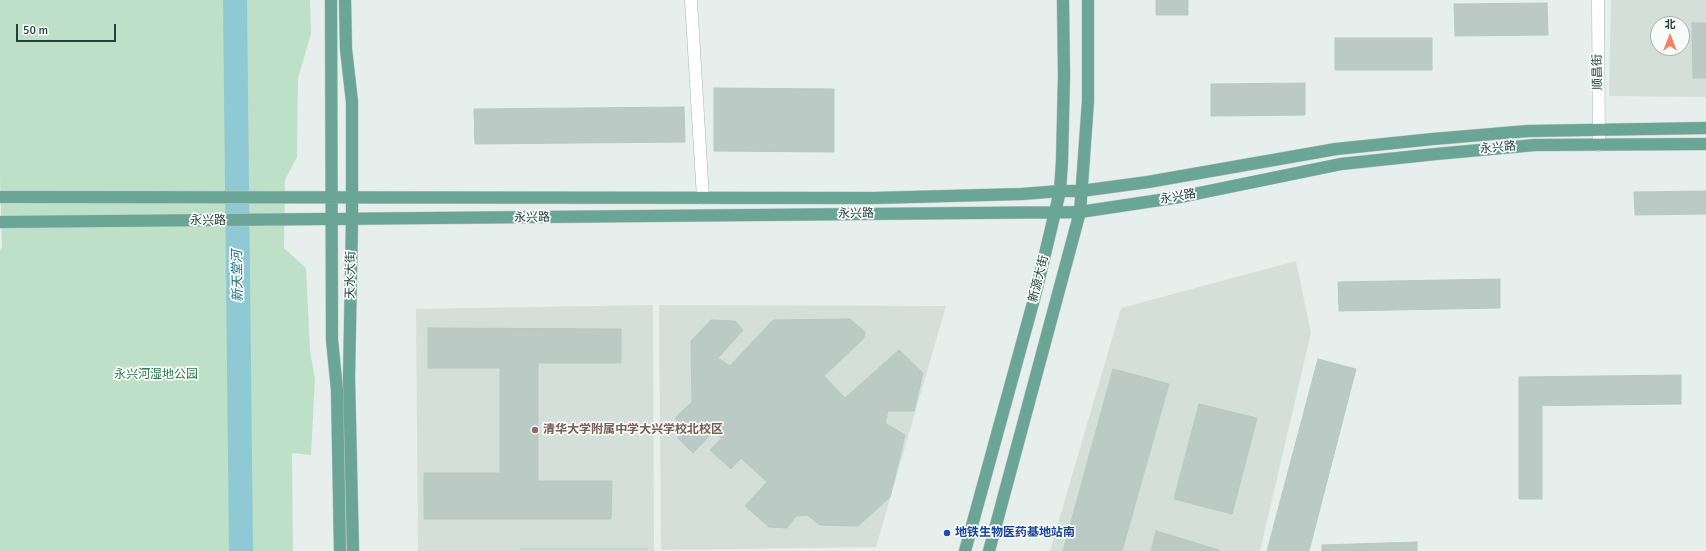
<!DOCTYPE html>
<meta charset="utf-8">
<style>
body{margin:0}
#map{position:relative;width:1706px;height:551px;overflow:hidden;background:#e6efeb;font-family:Signika,"Noto Sans SC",sans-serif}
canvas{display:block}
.north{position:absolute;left:1650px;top:16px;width:40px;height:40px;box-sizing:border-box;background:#f7fbf9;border:1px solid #a3b1ad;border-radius:50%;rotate:0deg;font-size:11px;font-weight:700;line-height:16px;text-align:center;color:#24423a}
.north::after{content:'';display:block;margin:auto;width:14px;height:18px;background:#f4845f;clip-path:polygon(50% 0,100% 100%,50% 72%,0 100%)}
.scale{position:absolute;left:16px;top:24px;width:100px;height:18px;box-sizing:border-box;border:2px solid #24423a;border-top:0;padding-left:5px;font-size:12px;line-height:14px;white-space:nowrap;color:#24423a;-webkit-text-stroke:3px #f7fbf9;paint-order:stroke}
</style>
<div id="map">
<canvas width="1706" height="551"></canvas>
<div class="north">北</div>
<div class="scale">50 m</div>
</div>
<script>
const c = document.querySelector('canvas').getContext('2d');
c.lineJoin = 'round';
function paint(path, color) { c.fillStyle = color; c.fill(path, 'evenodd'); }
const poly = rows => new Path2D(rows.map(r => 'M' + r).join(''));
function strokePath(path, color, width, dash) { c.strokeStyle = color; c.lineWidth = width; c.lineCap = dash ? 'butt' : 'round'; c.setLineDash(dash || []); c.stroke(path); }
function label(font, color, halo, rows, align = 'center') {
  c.font = font + ' Signika,"Noto Sans SC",sans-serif'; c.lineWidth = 3.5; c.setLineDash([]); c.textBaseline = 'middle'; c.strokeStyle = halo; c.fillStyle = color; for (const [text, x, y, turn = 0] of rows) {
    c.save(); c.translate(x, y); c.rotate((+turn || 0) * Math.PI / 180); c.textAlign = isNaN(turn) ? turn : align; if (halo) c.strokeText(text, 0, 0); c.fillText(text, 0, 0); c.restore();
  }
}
paint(poly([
 [1611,0,1706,0,1706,97,1609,96],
 [1658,24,1682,24,1682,48,1658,48],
 [1296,261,1311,333,1260,551,1050,551,1121,308],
 [653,305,654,551,418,551,416,309],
 [659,305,946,306,876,547,661,550]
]), '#d4dfda');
paint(poly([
 [0,0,310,0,311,34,298,78,297,157,285,180,284,248,306,268,310,351,315,379,311,455,292,453,293,551,0,551,0,250,2,247,0,177],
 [520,548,648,548,648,551,520,551]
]), '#bfe0c8');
strokePath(poly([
 [235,0,241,551]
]), '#8ec9d4', 24);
const building = poly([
 [1156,0,1188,0,1188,15,1156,15,1156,0],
 [1547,3,1548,35,1455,36,1454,4,1547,3],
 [1692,23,1706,23,1706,78,1693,78,1692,23],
 [1335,38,1432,38,1432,70,1335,70,1335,38],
 [1305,83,1305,115,1211,116,1211,84,1305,83],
 [714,88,834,89,834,152,714,151,714,88],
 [684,107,685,142,475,144,474,109,684,107],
 [1706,191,1706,214,1635,215,1634,192,1706,191],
 [1500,279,1500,308,1339,311,1338,282,1500,279],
 [850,319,865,332,864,338,824,376,845,398,899,350,923,373,914,411,888,411,885,423,905,435,890,497,858,526,820,525,807,515,796,516,787,528,769,527,745,506,767,482,741,458,731,469,710,450,722,438,713,432,693,453,678,438,676,417,692,402,691,341,711,320,735,321,743,330,718,358,730,366,773,320,850,319],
 [428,328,621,329,621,363,538,363,538,481,612,481,611,519,424,519,424,473,500,473,500,368,428,368,428,328],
 [1318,359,1356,369,1309,551,1267,551,1318,359],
 [1113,369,1169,384,1122,551,1063,551,1113,369],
 [1681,375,1681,404,1519,406,1519,377,1681,375],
 [1199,404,1257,418,1232,514,1174,499,1199,404],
 [1519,406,1542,406,1542,499,1519,499,1519,406],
 [1156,531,1219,550,1219,551,1151,551,1156,531],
 [1417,542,1417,551,1322,551,1322,545,1417,542]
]);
paint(building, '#bbcac4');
strokePath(building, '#b8c9c2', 1);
const minor = poly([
 [691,0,703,198],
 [1598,0,1599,145]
]);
const major = poly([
 [331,0,332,340,337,390,340,551],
 [345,0,346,49,352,102,352,220,349,378,353,551],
 [0,197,874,198,1022,194,1060,191,1081,191,1148,182,1336,149,1433,139,1528,131,1706,128],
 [0,222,1080,212,1180,197,1341,164,1436,154,1535,145,1706,144],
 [965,551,1036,292,1060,191,1062,161,1064,76,1063,0],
 [989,551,1080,212,1088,101,1088,0]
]);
strokePath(minor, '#a8b8b2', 13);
strokePath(major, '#c2cac8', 13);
strokePath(minor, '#fff', 12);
strokePath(major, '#6aa596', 12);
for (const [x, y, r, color] of [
 [535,430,4,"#8d6e63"],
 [947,533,4,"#1a4fb4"]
]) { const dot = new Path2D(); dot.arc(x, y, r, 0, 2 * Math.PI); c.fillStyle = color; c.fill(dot); strokePath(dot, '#f7fbf9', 1.5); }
label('12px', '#24423a', '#f7fbf9', [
 ["顺昌街",1598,72,-91],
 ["永兴路",1498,148,-5],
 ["永兴路",1178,197,-10],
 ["永兴路",856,214,-1],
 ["永兴路",532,218,-1],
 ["永兴路",208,221],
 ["天水大街",351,275,-89],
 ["新源大街",1039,279,-76]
]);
label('12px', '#2d7a4b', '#f7fbf9', [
 ["永兴河湿地公园",156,375]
]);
label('bold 12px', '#785e54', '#f7fbf9', [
 ["清华大学附属中学大兴学校北校区",543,430]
], 'left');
label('bold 12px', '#164399', '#f7fbf9', [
 ["地铁生物医药基地站南",955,533]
], 'left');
label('italic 13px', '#1c6f80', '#f7fbf9', [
 ["新天堂河",238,276,-91]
]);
</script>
